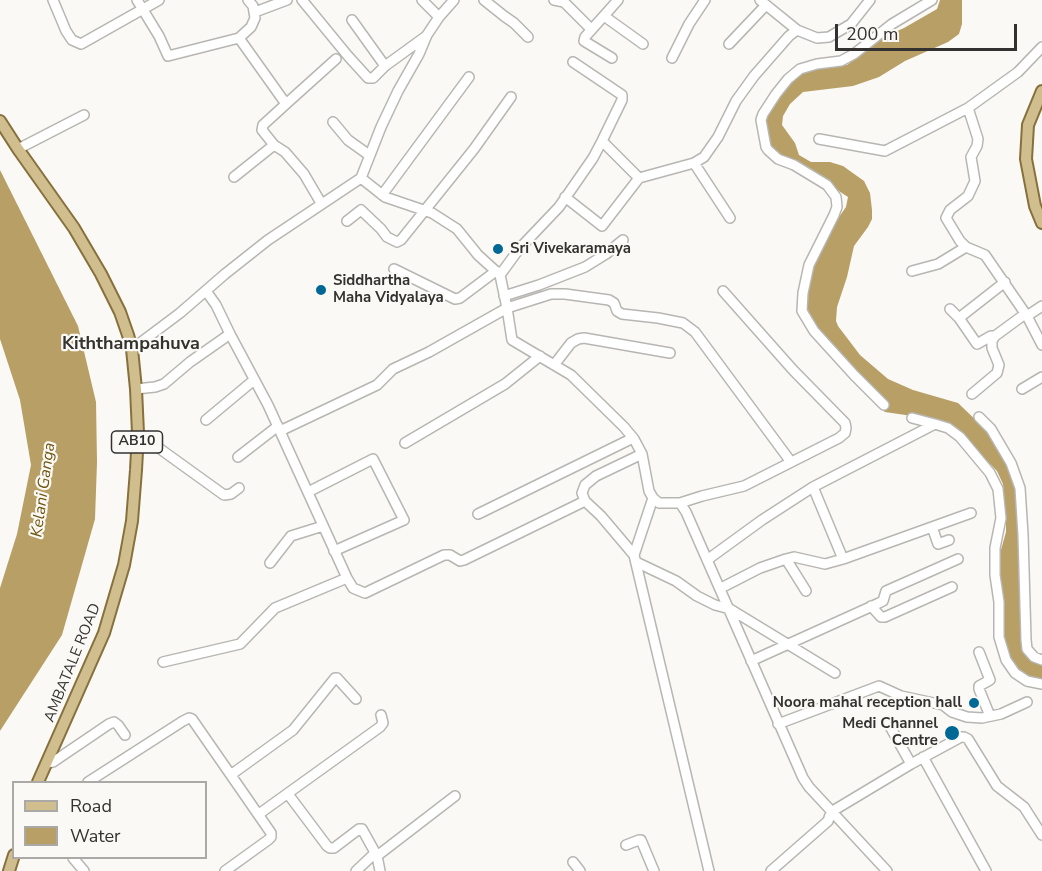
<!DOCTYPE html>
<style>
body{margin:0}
#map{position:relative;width:1042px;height:871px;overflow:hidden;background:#fbf9f5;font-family:"Nunito Sans",sans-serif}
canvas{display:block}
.legend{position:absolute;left:12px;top:781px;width:195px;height:78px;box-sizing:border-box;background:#fbf9f5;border:2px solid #aba9a6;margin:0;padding:8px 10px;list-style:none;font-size:18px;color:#333230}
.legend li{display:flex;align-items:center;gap:12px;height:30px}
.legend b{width:30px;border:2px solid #aba9a6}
.scale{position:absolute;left:835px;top:24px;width:182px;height:27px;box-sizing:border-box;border:3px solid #333230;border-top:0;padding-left:8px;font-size:18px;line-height:21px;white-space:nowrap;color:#333230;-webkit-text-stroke:4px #fbf9f5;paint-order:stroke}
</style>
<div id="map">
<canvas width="1042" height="871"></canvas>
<ul class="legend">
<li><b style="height:8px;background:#d1be8f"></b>Road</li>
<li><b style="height:16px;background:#b79f65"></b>Water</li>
</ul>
<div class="scale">200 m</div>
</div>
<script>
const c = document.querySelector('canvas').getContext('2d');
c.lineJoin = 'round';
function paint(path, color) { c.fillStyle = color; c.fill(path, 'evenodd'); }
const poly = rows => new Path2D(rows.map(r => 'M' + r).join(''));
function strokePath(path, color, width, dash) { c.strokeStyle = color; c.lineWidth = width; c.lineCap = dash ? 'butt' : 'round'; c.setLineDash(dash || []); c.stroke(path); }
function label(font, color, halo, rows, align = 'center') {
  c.font = font + ' "Nunito Sans",sans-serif'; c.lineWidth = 4.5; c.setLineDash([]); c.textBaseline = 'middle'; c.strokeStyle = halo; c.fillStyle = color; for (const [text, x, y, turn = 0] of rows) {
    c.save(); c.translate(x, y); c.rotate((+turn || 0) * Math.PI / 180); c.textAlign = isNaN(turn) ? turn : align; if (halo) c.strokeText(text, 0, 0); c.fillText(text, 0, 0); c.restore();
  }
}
paint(poly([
 [940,0,962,0,962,24,959,34,948,42,905,61,879,77,853,86,803,92,790,104,783,116,782,125,795,143,799,155,811,162,830,162,843,166,864,181,870,193,872,210,872,219,868,227,854,246,847,277,837,307,836,321,838,326,860,355,888,379,913,390,958,403,982,426,1001,447,1015,477,1020,503,1024,649,1042,662,1042,682,1017,672,1004,652,997,564,1006,532,1006,522,1003,484,997,471,981,455,948,426,912,416,885,412,878,406,838,352,814,328,810,318,806,300,807,285,821,243,846,207,848,197,825,182,775,155,767,137,764,114,782,88,801,72,818,67,847,65,858,57,870,43,904,28,937,9],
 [0,170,78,326,96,402,97,462,95,519,62,635,0,731,0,588,17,534,31,465,20,400,0,339]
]), '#b79f65');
const minor = poly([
 [53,0,66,31,72,40,81,44,159,0],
 [137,0,159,36,168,56,239,38,251,27,255,18,253,6,248,0],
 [302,0,348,56,368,78,373,78,385,66],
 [422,0,439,17],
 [484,0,504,16,514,23,528,37],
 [554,0,564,2,591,29],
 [760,0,797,30,817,38,829,37,851,24,870,0],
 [255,12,287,0],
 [604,16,643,44],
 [352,20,385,66,425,37],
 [239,38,286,104,263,125,262,130,274,145,285,152,304,174,321,203],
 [729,44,766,5],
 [612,58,584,41,585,37,618,0],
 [672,58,689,24,705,0],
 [286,104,336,59],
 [968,108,978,139,977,146,971,157,975,181,968,196,950,210,946,218,960,241,966,247,985,255,1027,316,1042,345],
 [333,122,348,140,369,155],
 [819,139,885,151,968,108,1018,72,1042,47],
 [602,141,639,178],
 [18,149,84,115],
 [694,163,730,218],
 [234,177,274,145],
 [361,178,385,197,432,213,457,229,478,255,500,275],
 [382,195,469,77],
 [565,197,602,226,639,178,694,163,704,157,718,137,736,101,754,76,789,36,797,30],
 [347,221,361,210,381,229,387,237,397,242,401,240,474,149,511,97],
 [394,269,455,299,460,298,496,271],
 [912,271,938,264,966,247],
 [206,291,216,305,230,334,268,405,347,578,353,588,360,591,365,593,444,555,450,555,460,561,464,560,585,501,582,493,585,485,596,476,642,454,649,491,653,498,659,503,680,503,686,512,803,778,809,787,887,871],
 [504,296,539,285,585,267,606,254,623,240],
 [950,309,959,318,977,344,991,336,995,336],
 [1027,316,1042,306],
 [959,318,1005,282],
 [132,349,180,313,225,274,268,240,361,178,381,127,398,91,419,54,427,35,439,17,454,0],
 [554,365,571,343,578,339,584,338,670,353],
 [136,389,155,387,164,384,190,362,230,334],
 [1022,389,1042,377],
 [972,394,997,373,999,365,992,348,992,341,995,336,1025,314],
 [884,405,854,375,814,331,802,311,803,293,809,265,834,215,837,207,836,197,827,185,794,165,778,159,768,150,766,147,761,120,763,114,776,94,788,79,800,69,817,64,841,61,854,54,892,24,932,0],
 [979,417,991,429,1011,463,1020,488,1023,535,1026,640,1027,649,1034,657,1042,660],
 [912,418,935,424,948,428,960,437,990,473,998,489,1001,518,995,548,995,575,999,602,999,637,1006,660,1015,673,1027,681,1042,684],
 [206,420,254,380],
 [280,431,377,385,393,369,429,352,507,308,500,275,519,249,559,207,593,158,602,141,622,100,622,95,573,62],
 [138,433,224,495,231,494,239,488],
 [405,443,505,384,540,356],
 [642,454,634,439,624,427,571,375,512,340,507,308,551,294,565,294,609,300,614,303,617,311,622,314,658,318,683,323,695,332,791,462],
 [238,457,278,426],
 [813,487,843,559],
 [308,492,373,459,404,520,334,551],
 [585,501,601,516,634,555,709,871],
 [680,503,702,496,744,486,839,438,845,433,846,428,845,423,793,370,723,291],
 [478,514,633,438],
 [932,527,938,544,949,540],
 [634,555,653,498],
 [786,559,806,591],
 [707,560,762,520,813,487,935,424],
 [636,562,676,581,697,596,715,605,730,609,835,673],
 [270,563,291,536,323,526],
 [721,588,760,568,786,559,794,557,825,564,843,559,971,513],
 [871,606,881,617,885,617,952,587],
 [979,652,990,680,979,686,979,689,990,716],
 [751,661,879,603,883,601,886,591,958,559],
 [163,662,240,644,275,608,347,578],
 [887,721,911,764],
 [778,724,879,686,901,696,943,705,952,712,967,717,982,718,1001,714,1027,702],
 [923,757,986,871],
 [47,763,53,762,109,724,114,722,118,725,125,735],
 [232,774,293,730,335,678,337,678,356,699],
 [88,782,183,721,189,718,192,719,271,833,271,837,268,840,225,871],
 [288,794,327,846,330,848,334,848,359,829,362,829,377,856,380,871],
 [259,814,380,727,383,723,381,715],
 [626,845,639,840,641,840,654,871],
 [377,856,455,796],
 [73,858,84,871],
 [573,862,580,871],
 [356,871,375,853],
 [771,871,828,821,831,812,911,764,961,737,964,737,968,739,997,786,1024,807,1042,835]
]);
const major = poly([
 [1042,91,1028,125,1026,159,1035,206,1042,223],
 [0,121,18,149,74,228,101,274,120,312,128,335,132,349,136,389,138,433,136,470,132,521,124,565,104,633,38,782],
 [9,871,14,855]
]);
strokePath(minor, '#b7b6b2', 12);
strokePath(major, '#86713d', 14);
strokePath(minor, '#fff', 9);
strokePath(major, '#d1be8f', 10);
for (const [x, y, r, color] of [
 [498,249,6,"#016896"],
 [321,290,6,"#016896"],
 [974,703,6,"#016896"],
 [952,733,8,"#016896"]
]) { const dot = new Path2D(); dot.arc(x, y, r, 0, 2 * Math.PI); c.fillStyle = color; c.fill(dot); strokePath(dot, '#fbf9f5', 2); }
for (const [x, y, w] of [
 [137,442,51]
]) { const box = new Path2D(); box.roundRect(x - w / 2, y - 11, w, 22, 4.5); c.fillStyle = '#fbf9f5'; c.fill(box); strokePath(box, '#333230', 1.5); }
label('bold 14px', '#333230', null, [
 ["AB10",137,442]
]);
label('bold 15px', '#333230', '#fbf9f5', [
 ["Sri Vivekaramaya",510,249],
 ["Siddhartha",333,281],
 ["Maha Vidyalaya",333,298],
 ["Noora mahal reception hall",962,703,"right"],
 ["Medi Channel",938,724,"right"],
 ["Centre",938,741,"right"]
], 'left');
label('15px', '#333230', '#fbf9f5', [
 ["AMBATALE ROAD",73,663,-68]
]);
label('italic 16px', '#6d540c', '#fbf9f5', [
 ["Kelani Ganga",44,490,-82]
]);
label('bold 18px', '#34322f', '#fbf9f5', [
 ["Kiththampahuva",131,345]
]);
</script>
